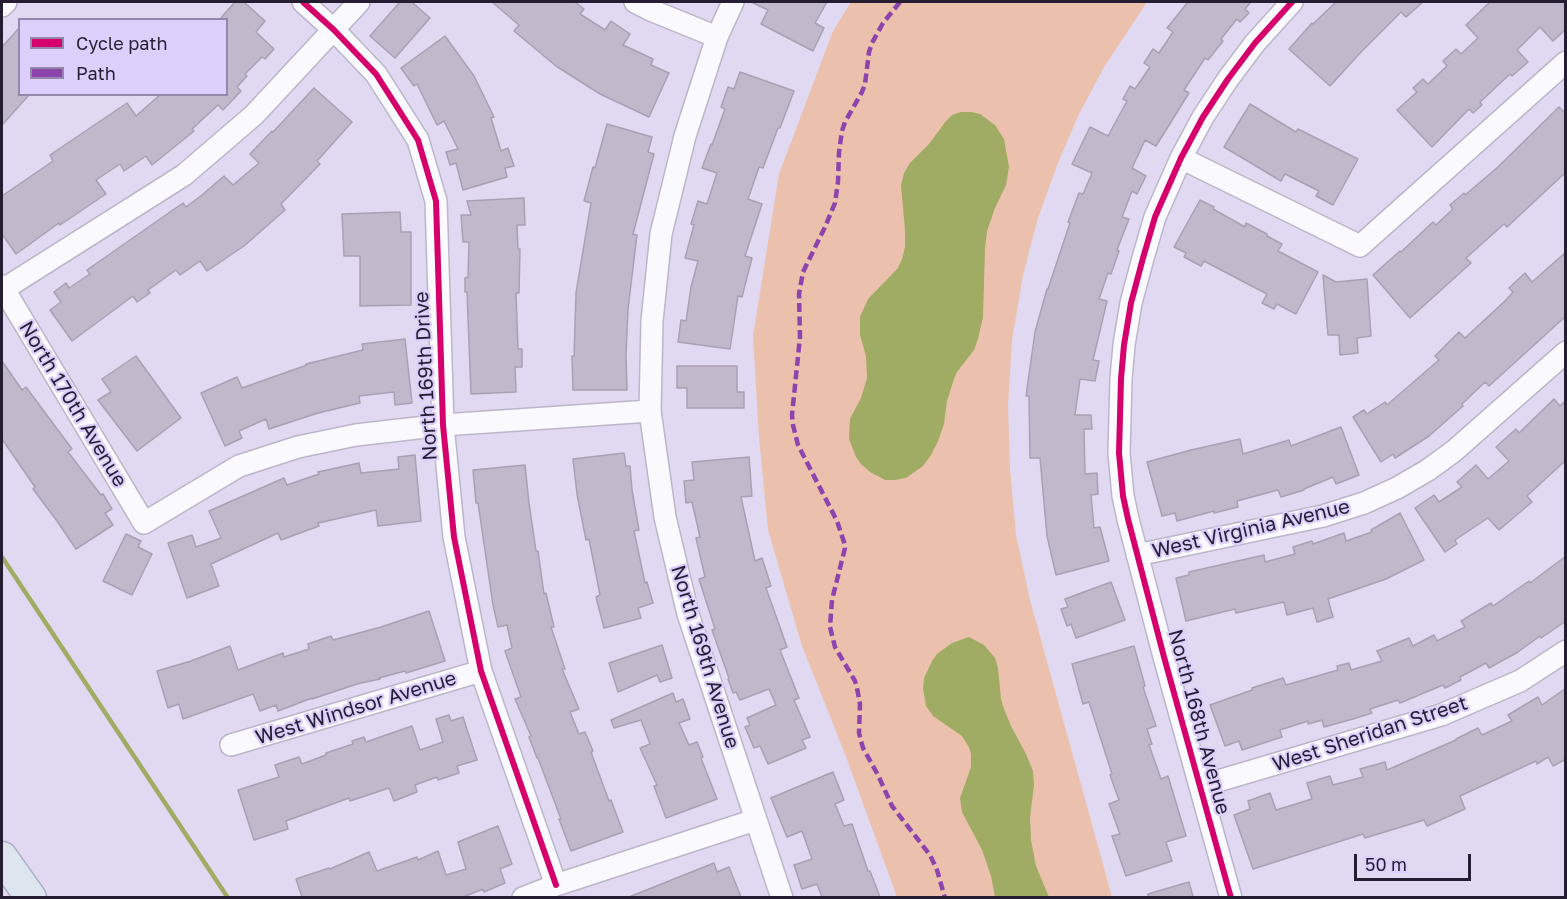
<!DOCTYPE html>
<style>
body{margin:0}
#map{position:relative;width:1567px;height:899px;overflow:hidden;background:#e0d9f1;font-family:"Golos Text",sans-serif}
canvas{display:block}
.frame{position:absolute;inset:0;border:3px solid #251e32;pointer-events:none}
.legend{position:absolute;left:18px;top:18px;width:210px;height:78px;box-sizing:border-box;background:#dccffb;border:2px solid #9388ab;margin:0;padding:8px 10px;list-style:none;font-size:18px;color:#251e32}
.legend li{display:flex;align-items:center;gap:12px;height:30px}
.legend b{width:30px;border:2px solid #9388ab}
.scale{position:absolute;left:1354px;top:854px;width:117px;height:27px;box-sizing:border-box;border:3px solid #251e32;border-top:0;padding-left:8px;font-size:18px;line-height:21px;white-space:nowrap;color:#251e32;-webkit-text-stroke:4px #dccffb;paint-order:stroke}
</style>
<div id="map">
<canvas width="1567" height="899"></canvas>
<div class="frame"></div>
<ul class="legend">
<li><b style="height:8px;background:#d6006c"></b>Cycle path</li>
<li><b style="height:8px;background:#8e44ad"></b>Path</li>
</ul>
<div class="scale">50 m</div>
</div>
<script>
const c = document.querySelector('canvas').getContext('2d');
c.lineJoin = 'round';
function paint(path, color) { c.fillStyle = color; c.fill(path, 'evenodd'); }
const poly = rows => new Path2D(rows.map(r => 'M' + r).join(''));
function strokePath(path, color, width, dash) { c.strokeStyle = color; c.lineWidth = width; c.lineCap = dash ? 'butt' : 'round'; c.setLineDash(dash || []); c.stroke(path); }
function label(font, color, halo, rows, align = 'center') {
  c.font = font + ' "Golos Text",sans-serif'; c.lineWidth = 4.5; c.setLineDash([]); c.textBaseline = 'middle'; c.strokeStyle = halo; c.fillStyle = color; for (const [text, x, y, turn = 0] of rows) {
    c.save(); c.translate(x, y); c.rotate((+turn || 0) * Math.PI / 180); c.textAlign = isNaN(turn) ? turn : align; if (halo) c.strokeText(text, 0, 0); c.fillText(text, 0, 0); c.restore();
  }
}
paint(poly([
 [851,2,1147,2,1104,67,1078,116,1058,163,1038,218,1023,275,1012,340,1008,406,1010,469,1016,535,1030,600,1112,897,897,897,845,754,802,646,768,530,759,437,753,336,779,174,833,31]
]), '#ebc1ae');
paint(poly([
 [961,112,971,112,980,114,995,125,1004,139,1009,167,1006,185,995,208,987,231,985,249,983,317,978,339,974,350,957,372,954,379,947,401,944,424,938,441,931,455,923,466,906,478,895,480,885,480,870,472,861,464,856,457,849,439,850,419,861,398,867,378,866,356,860,335,860,317,868,299,898,268,902,259,905,247,905,230,901,185,904,173,910,163,929,144,946,121,952,115],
 [969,637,984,645,995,658,998,668,1001,699,1004,709,1011,726,1026,754,1033,771,1034,785,1030,818,1031,840,1036,866,1049,897,995,897,991,876,982,850,962,812,960,798,971,767,971,754,969,747,962,736,933,716,926,706,923,689,924,678,932,661,937,654,952,643]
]), '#a0ab64');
strokePath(poly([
 [2,557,228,898]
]), '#a0ab64', 4.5);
const building = poly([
 [235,2,244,2,265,21,256,32,274,49,265,59,262,57,245,74,247,76,237,87,241,91,223,110,218,105,192,129,194,131,152,165,146,156,124,171,120,164,96,180,106,194,60,225,59,223,16,254,2,234,2,196,53,161,50,155,127,103,136,116,161,94,226,94,226,20,219,20,235,2],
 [400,2,412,2,430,18,395,58,370,36,400,2],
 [492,2,575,2,584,9,580,14,605,30,611,21,630,34,623,45,653,59,651,65,669,73,649,117,600,94,556,66,514,31,519,25,492,2],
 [751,2,827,2,815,23,824,28,813,51,761,24,768,10,751,2],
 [1188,2,1251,2,1245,9,1249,13,1240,22,1237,19,1221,39,1223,41,1208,60,1205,58,1184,90,1189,93,1156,146,1145,140,1132,168,1146,176,1137,194,1132,191,1122,217,1129,219,1117,250,1119,251,1111,274,1108,273,1099,299,1107,301,1093,360,1099,361,1095,381,1080,379,1075,415,1091,415,1092,429,1084,429,1085,474,1097,473,1098,494,1091,495,1094,528,1100,527,1109,561,1056,575,1047,536,1040,458,1030,458,1029,396,1026,396,1035,332,1047,289,1048,289,1070,223,1068,222,1079,193,1083,194,1092,173,1072,164,1090,127,1108,136,1127,101,1123,99,1130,86,1135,89,1150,67,1144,63,1153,49,1159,53,1173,32,1167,28,1188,2],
 [1336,2,1423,2,1406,17,1401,12,1361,52,1330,86,1289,49,1312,23,1313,24,1336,2],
 [1490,2,1566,2,1566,29,1553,41,1540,27,1517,50,1528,62,1512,76,1510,74,1480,102,1482,105,1473,113,1469,109,1432,147,1397,110,1417,92,1413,88,1423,79,1428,84,1447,66,1443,61,1456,49,1461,54,1478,38,1466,25,1490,2],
 [20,27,20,94,30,94,2,125,2,47,20,27],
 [445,36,474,76,494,117,491,118,501,151,508,148,514,166,505,168,507,177,463,190,456,163,450,165,446,152,458,149,444,121,437,125,417,84,414,86,401,68,445,36],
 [740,72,794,91,780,128,778,128,763,168,759,167,748,199,762,204,745,256,752,258,742,297,738,296,730,349,678,342,681,320,686,321,691,287,698,261,685,258,694,225,691,224,698,201,707,204,717,173,702,168,711,144,712,145,725,109,721,107,728,87,734,89,740,72],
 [314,88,352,122,317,161,320,164,281,204,285,210,244,246,207,271,200,261,180,275,176,270,148,290,150,293,137,302,133,296,72,341,50,310,61,302,54,292,66,283,69,288,90,274,87,270,183,203,186,207,202,195,224,176,233,185,259,163,250,154,272,131,273,132,314,88],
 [1250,104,1296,132,1298,129,1358,159,1333,205,1316,196,1319,191,1285,174,1281,181,1224,147,1250,104],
 [1559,107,1566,114,1566,172,1507,227,1504,224,1466,258,1471,263,1410,318,1373,275,1400,251,1401,252,1433,222,1436,225,1453,209,1450,205,1464,193,1465,195,1498,167,1559,107],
 [607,124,652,137,648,152,654,154,633,234,637,235,628,309,626,355,627,390,573,390,572,356,574,356,576,293,591,203,584,201,593,167,595,168,607,124],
 [524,198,525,225,517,225,518,249,520,249,519,293,516,293,518,349,522,349,522,367,515,367,516,392,471,394,467,292,465,292,465,278,468,277,469,242,463,242,461,215,471,215,467,201,524,198],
 [1200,200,1214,207,1213,209,1245,227,1246,223,1267,234,1267,236,1282,244,1278,251,1318,272,1296,314,1277,304,1274,309,1262,303,1267,294,1204,261,1201,266,1184,257,1186,253,1174,247,1200,200],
 [400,212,401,232,411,232,411,305,360,306,360,256,344,256,342,214,400,212],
 [1566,252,1566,316,1489,386,1485,382,1462,404,1463,406,1429,436,1395,458,1393,454,1381,462,1353,417,1364,410,1367,414,1385,402,1387,405,1439,360,1435,356,1459,332,1465,338,1506,300,1513,292,1509,288,1525,273,1532,282,1566,252],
 [1323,275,1336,282,1367,279,1371,336,1357,338,1358,353,1340,355,1339,335,1328,335,1323,275],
 [405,339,412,403,395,405,394,392,359,396,360,403,318,413,269,429,266,419,239,431,242,438,225,446,201,393,237,377,242,388,307,365,306,364,363,350,362,344,405,339],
 [136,356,181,418,137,451,98,400,111,392,102,379,136,356],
 [2,361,22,390,26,387,72,449,68,452,101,495,103,494,112,509,105,513,113,525,76,549,57,521,33,489,35,487,2,439,2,361],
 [677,366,737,366,737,392,744,392,744,408,687,408,687,388,677,388,677,366],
 [1554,399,1560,406,1566,400,1566,460,1527,496,1532,502,1499,530,1488,518,1455,540,1457,544,1445,552,1415,508,1434,495,1439,502,1462,487,1457,482,1476,465,1488,479,1509,461,1496,447,1516,429,1519,433,1554,399],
 [1341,427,1359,475,1336,484,1333,477,1304,489,1304,490,1281,497,1278,490,1237,501,1238,507,1214,513,1214,511,1177,521,1175,513,1162,516,1147,462,1191,450,1240,439,1243,454,1289,440,1291,446,1341,427],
 [624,453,626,466,630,466,632,490,639,530,634,531,645,583,647,582,653,603,638,608,641,618,604,628,596,597,600,595,589,539,586,540,577,494,573,459,624,453],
 [415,455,421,521,378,526,376,510,318,523,319,526,281,540,278,533,211,564,219,586,187,598,168,543,192,535,196,547,221,538,209,511,284,478,287,485,319,474,318,472,359,463,361,473,399,469,398,457,415,455],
 [749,457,752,496,741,497,755,561,762,558,771,586,766,588,787,647,780,650,799,698,794,700,810,737,802,740,806,748,768,764,760,746,754,748,745,727,750,725,747,718,776,705,769,689,740,700,736,692,733,693,728,679,729,678,712,630,715,629,699,579,705,577,696,538,700,537,692,502,686,503,684,481,694,480,692,462,749,457],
 [525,465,529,503,536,551,538,551,544,594,546,593,554,627,551,627,565,669,562,669,579,709,570,712,579,734,585,732,593,751,591,752,609,801,611,800,623,832,571,851,559,819,561,819,538,758,537,758,529,737,531,736,515,699,521,697,505,651,512,648,507,625,498,627,493,605,478,503,476,503,473,470,525,465],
 [1400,513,1424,560,1386,579,1328,599,1333,617,1317,622,1313,608,1287,615,1284,602,1236,613,1235,609,1186,621,1176,578,1189,575,1189,572,1264,555,1265,562,1295,554,1293,547,1312,541,1313,544,1344,533,1346,541,1372,532,1371,530,1400,513],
 [126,534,141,541,138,547,152,554,132,595,103,581,126,534],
 [1566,556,1566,621,1541,638,1540,636,1518,652,1489,668,1486,663,1460,677,1461,680,1445,688,1443,685,1400,703,1398,700,1370,709,1372,713,1353,719,1324,727,1322,720,1308,724,1308,721,1280,730,1282,737,1242,750,1239,741,1225,746,1210,705,1252,690,1252,688,1283,678,1286,685,1338,670,1337,666,1349,663,1351,670,1382,661,1377,651,1409,638,1413,646,1434,635,1437,641,1465,627,1461,621,1491,603,1493,606,1529,581,1530,583,1566,556],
 [1111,582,1125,620,1076,638,1071,624,1067,626,1061,609,1068,607,1065,599,1111,582],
 [429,611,445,661,406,673,405,671,379,678,380,679,357,684,312,699,312,698,278,711,276,705,260,711,253,694,183,719,179,704,168,708,157,671,191,661,230,646,238,670,283,653,284,657,309,649,308,644,331,636,333,640,381,627,429,611],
 [662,645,672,678,660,682,657,675,618,692,609,663,662,645],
 [1134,646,1145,686,1143,687,1156,726,1147,729,1152,744,1149,745,1161,779,1168,776,1186,836,1166,842,1172,861,1126,876,1112,836,1120,834,1109,804,1119,800,1110,775,1112,774,1089,702,1083,704,1072,664,1134,646],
 [1566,688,1566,759,1553,766,1548,757,1537,764,1536,761,1460,796,1465,809,1427,826,1424,820,1365,838,1363,834,1253,869,1234,815,1250,809,1248,801,1270,793,1276,810,1312,799,1307,783,1330,776,1333,785,1363,777,1360,769,1385,762,1387,770,1456,740,1456,739,1478,728,1482,735,1512,721,1508,715,1538,697,1542,705,1566,688],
 [673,693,676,702,683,699,690,719,679,723,689,745,697,742,703,757,701,758,717,799,666,818,654,786,657,785,640,748,650,744,641,720,614,728,611,720,673,693],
 [449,715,451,721,463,717,477,760,457,766,459,773,438,780,437,777,415,785,417,792,394,801,389,788,350,801,349,798,286,821,288,829,254,840,238,790,279,777,275,765,299,757,302,764,326,755,326,753,353,744,352,741,364,737,366,742,412,726,420,750,443,742,436,719,449,715],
 [833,772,844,800,835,804,844,826,852,824,868,871,870,871,880,897,822,897,817,884,802,889,794,865,812,859,802,831,787,837,771,798,833,772],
 [498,826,512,864,500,869,505,883,484,892,483,889,463,897,302,897,296,879,329,868,330,869,369,852,377,871,417,857,418,860,438,851,446,875,466,869,458,842,498,826],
 [714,863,717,872,729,867,741,897,629,897,714,863],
 [1189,882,1193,897,1148,897,1148,894,1189,882]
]);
paint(building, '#c2b8cb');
strokePath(building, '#aaa0b3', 1.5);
const minor = poly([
 [303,2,334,30,376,74,418,140,436,201,443,425,454,537,481,671,556,885],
 [635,2,653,11,717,37],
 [733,2,717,37,685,136,661,234,652,321,650,411,665,517,688,614,782,898],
 [2,6,6,2],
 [1181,158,1360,246,1566,62],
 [2,286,144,523,239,466,298,447,356,435,443,425,650,411],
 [4,289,184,175,254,115,359,2],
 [1137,555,1323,516,1364,503,1397,488,1428,470,1454,451,1566,352],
 [231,745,481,671],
 [1201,786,1441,715,1520,681,1566,651],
 [523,898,556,885,755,820],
 [1231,898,1164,657,1128,519,1123,496,1119,453,1121,379,1124,345,1131,303,1143,258,1155,217,1181,158,1203,117,1228,79,1255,43,1292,2]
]);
const highway = poly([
 [2,857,31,898]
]);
strokePath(minor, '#bcb6ca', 24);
strokePath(highway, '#aaafc2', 33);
strokePath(minor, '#faf9fd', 21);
strokePath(highway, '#dde6ef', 30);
strokePath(poly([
 [900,2,883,23,872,43,869,52,865,84,862,92,845,122,842,131,839,152,838,182,835,203,825,227,803,272,799,294,800,337,792,415,793,425,798,445,837,521,844,542,845,548,832,600,830,627,835,647,855,681,857,688,860,704,859,733,863,748,878,775,892,806,930,855,937,870,945,898]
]), '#8e44ad', 4.5, [9, 4.5]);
strokePath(poly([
 [303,2,334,30,376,74,418,140,436,201,443,425,454,537,481,671,556,885],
 [1231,898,1164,657,1128,519,1123,496,1119,453,1121,379,1124,345,1131,303,1143,258,1155,217,1181,158,1203,117,1228,79,1255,43,1292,2]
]), '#d6006c', 6);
label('20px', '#251e32', '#dccffb', [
 ["North 169th Drive",426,376,-93],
 ["North 170th Avenue",73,404,59],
 ["West Virginia Avenue",1251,529,-13],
 ["North 169th Avenue",705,657,73],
 ["West Windsor Avenue",356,708,-17],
 ["North 168th Avenue",1199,722,75],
 ["West Sheridan Street",1370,734,-18]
]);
</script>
